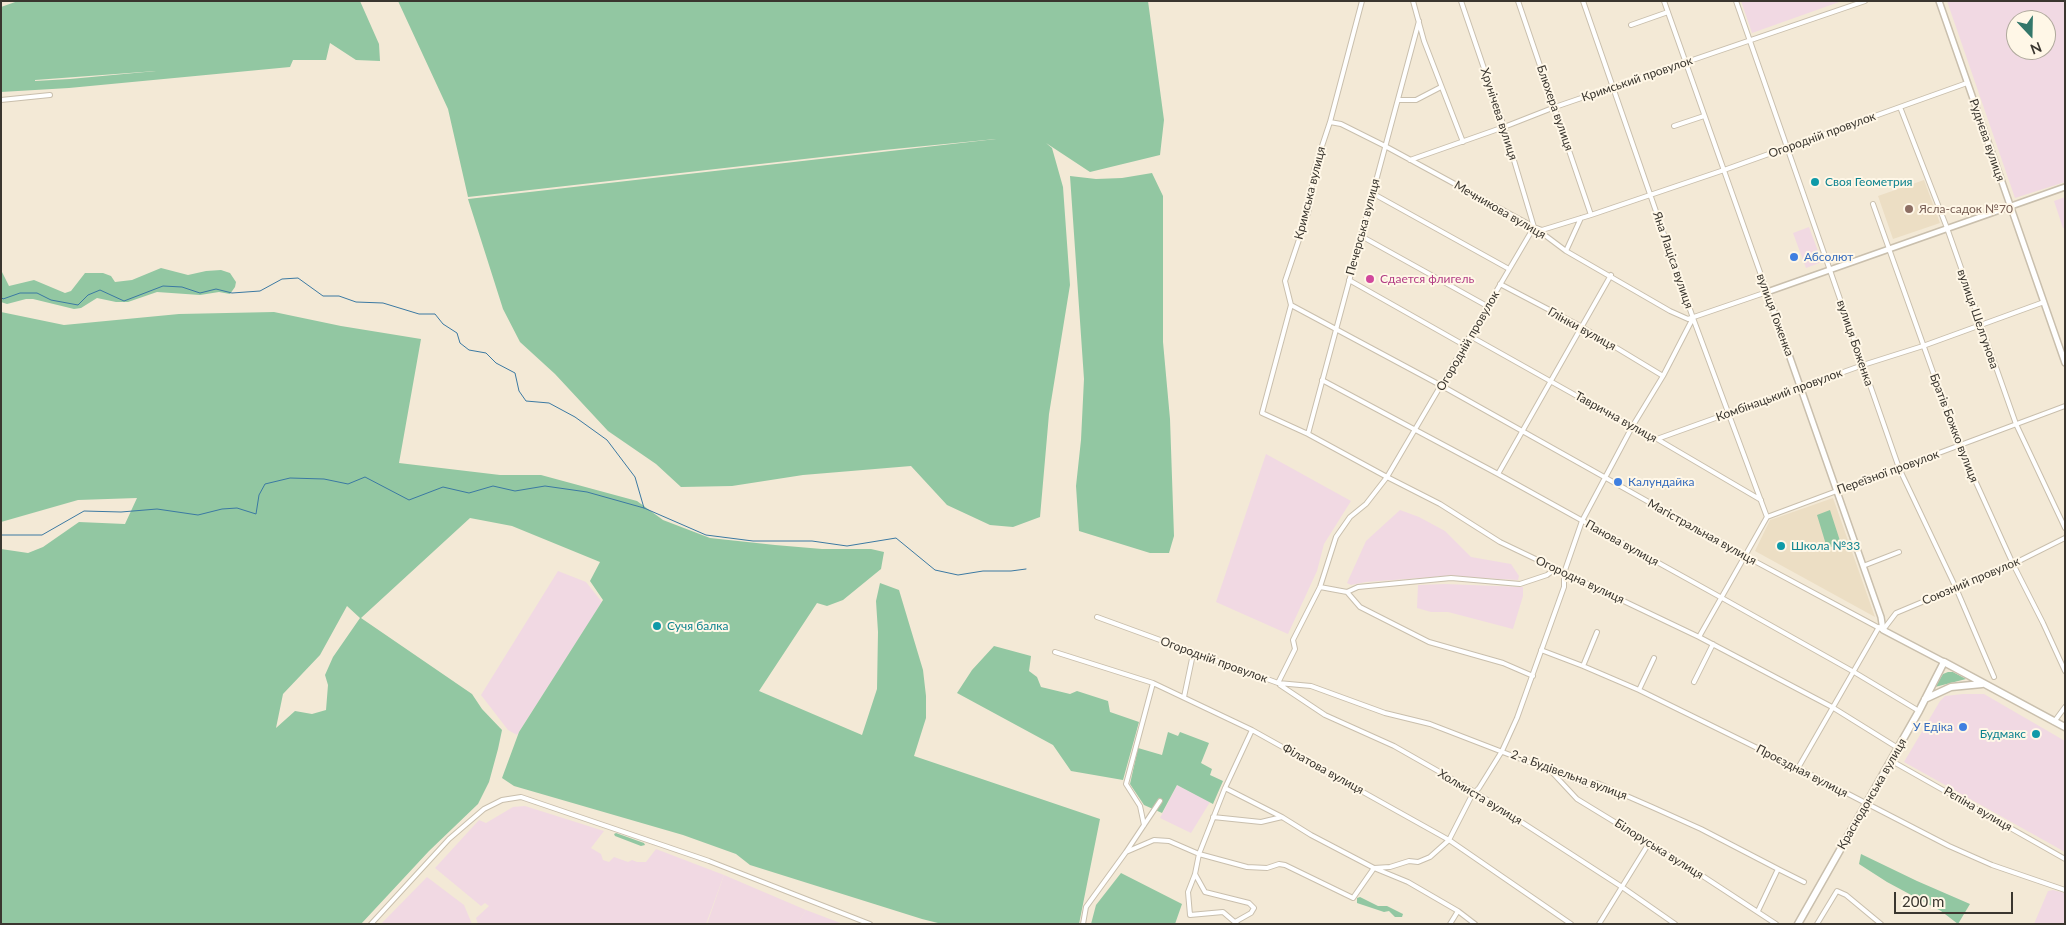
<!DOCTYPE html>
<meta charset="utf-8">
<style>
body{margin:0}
#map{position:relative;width:2066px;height:925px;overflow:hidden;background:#f3e9d6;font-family:Lato,sans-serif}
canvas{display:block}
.frame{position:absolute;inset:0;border:2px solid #3a362f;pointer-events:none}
.north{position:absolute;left:2006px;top:10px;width:50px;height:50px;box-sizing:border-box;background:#fff7e7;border:1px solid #b0aa9d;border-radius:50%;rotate:159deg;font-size:14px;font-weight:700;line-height:20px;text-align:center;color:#3a362f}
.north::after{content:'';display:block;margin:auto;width:18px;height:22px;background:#33776a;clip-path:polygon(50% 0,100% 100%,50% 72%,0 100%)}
.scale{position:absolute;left:1894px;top:892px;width:119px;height:22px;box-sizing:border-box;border:2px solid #3a362f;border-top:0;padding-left:6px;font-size:15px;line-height:18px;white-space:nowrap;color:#3a362f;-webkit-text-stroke:4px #fff7e7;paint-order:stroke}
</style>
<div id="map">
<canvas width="2066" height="925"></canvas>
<div class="frame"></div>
<div class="north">N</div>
<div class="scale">200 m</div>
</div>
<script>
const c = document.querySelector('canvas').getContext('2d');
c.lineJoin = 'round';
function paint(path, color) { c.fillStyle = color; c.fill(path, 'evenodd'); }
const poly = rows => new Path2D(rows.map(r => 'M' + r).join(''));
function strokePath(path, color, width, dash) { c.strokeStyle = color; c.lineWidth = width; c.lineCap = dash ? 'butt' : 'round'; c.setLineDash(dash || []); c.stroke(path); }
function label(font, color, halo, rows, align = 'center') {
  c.font = font + ' Lato,sans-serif'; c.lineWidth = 4; c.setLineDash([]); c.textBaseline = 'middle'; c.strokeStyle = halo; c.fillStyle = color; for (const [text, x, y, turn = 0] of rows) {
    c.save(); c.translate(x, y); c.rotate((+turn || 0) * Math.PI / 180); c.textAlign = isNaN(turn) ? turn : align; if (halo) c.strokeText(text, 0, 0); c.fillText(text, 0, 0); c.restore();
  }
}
paint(poly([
 [1809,227,1822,262,1806,268,1793,233],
 [724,875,806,910,797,924,707,924]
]), '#f1d9e2');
paint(poly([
 [1741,1,1842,1,1752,33],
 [1947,1,2065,1,2065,182,2015,198],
 [2016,20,2046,20,2046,50,2016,50],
 [2065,197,2065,228,2063,228,2054,201],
 [1266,454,1351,501,1324,544,1317,571,1288,634,1216,602],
 [1400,510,1419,517,1445,531,1471,557,1511,564,1519,576,1518,580,1447,576,1366,582,1351,585,1347,583,1366,541],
 [558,571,586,582,602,602,517,735,508,730,481,695],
 [1445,584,1523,587,1523,596,1513,629,1448,612,1431,612,1417,608,1418,585],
 [1963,694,1984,694,2065,741,2065,852,1904,762,1940,701,1945,696],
 [1177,785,1210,802,1191,833,1160,818],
 [525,806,604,831,591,848,601,854,603,860,609,862,614,857,628,862,632,860,637,862,646,862,656,849,724,875,706,924,478,924,476,918,489,906,485,903,481,906,435,868,479,820,486,823,513,807],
 [427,877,464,905,472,924,381,924],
 [2053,890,2065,893,2065,924,2034,924,2048,891],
 [806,910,843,924,797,924]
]), '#f1d9e3');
paint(poly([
 [1924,180,1940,223,1893,239,1878,196],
 [1833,498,1875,617,1755,551,1770,520]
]), '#ecdec4');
paint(poly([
 [18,1,360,1,379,44,380,61,356,60,330,43,326,60,293,60,290,67,69,88,1,92,1,7],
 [156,71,70,79,35,81,35,80],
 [398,1,1148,1,1164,120,1160,155,1090,172,1046,143,1052,148,1063,187,1070,285,1049,414,1040,517,1013,527,990,525,947,505,911,466,803,475,732,486,681,487,656,464,608,431,555,374,520,342,503,309,468,199,996,139,884,150,468,197,448,109],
 [1152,173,1163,196,1163,342,1170,419,1174,536,1169,553,1150,553,1079,531,1076,486,1081,440,1084,379,1070,176,1096,179,1122,178],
 [161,268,188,275,206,271,221,270,230,273,236,282,235,287,230,294,219,292,200,295,157,292,128,302,116,302,97,298,81,308,74,309,33,299,26,299,7,304,1,302,1,270,9,286,34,280,65,293,71,291,85,273,103,273,111,276,115,282,132,280],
 [1,312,64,325,179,314,274,312,341,326,421,339,399,463,500,475,541,475,637,501,663,520,710,538,775,545,822,549,871,549,884,552,881,569,843,600,827,606,817,603,759,691,862,735,877,689,878,632,876,601,880,583,899,590,923,670,926,696,926,718,914,756,1100,819,1079,924,942,924,922,919,750,865,736,854,683,835,514,786,502,778,519,732,603,600,590,581,600,562,512,526,470,518,361,618,472,694,482,709,502,730,498,749,489,782,478,804,429,851,361,924,1,924,1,549,28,553,43,547,79,522,125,524,137,498,78,500,1,522],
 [347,606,360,618,333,657,325,675,328,685,326,710,312,714,295,711,276,728,283,694,320,655],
 [1830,510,1841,544,1827,548,1817,515],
 [994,646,1031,656,1029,671,1037,677,1041,687,1070,694,1077,691,1108,701,1110,712,1139,722,1123,780,1071,771,1053,745,957,693,972,670],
 [1948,672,1953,672,1966,679,1935,687,1943,674],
 [1168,732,1178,736,1180,732,1209,743,1201,763,1212,769,1210,775,1223,781,1213,804,1177,785,1162,813,1144,805,1130,784,1138,748,1162,755],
 [616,833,644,843,645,845,641,846,615,836,614,834],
 [1861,854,1917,881,1970,904,1958,924,1941,911,1887,882,1859,864],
 [1121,873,1182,904,1175,924,1091,924,1096,905],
 [1360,897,1378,906,1387,906,1403,914,1402,917,1395,917,1389,911,1384,912,1357,903,1357,898]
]), '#92c7a2');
strokePath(poly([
 [1,297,3,299,20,293,37,293,51,300,78,305,88,295,100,290,124,301,163,286,182,287,200,293,216,289,232,293,260,291,282,279,298,278,323,296,339,296,356,302,383,303,419,314,435,314,443,324,457,333,460,343,469,350,486,353,496,363,515,373,519,391,526,401,549,403,575,417,607,440,635,477,644,508],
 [1,535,42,535,84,511,121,512,157,509,198,515,222,509,237,508,256,514,259,495,265,484,290,478,324,479,348,484,365,477,409,500,443,487,469,493,493,486,515,491,545,486,587,492,644,508,706,535,753,541,812,541,847,546,896,538,935,570,958,575,983,571,1011,571,1026,569]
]), '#3b79a2', 1);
const minor = poly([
 [1362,1,1330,122,1314,170,1309,210,1285,281,1291,305,1262,413,1308,434,1387,477,1440,504,1500,542,1699,637,1832,707,1898,748],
 [1413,1,1424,41,1463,142],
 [1461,1,1504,127,1534,227],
 [1518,1,1591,215],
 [1583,1,1693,318,1767,517],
 [1736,1,1899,468,1956,588,1994,677],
 [1631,25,1668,12],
 [1,100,50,95],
 [1398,100,1416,100,1441,87],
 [1900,107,1947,228,2016,424,2065,528],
 [1330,122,1341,124,1385,146,1534,227,1566,251,1670,311,1688,319,1767,292,1664,1],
 [1674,126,1704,116],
 [1410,160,1504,127,1555,107,1865,1],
 [1372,193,1509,269],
 [1873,204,1959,445,2013,564,2043,623,2065,671],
 [1361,236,1487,306],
 [1566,251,1581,218],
 [1349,280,1464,345],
 [1500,284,1582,327,1663,376],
 [1291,305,1442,386,1745,556,1883,630,1896,613,2013,564,2065,538],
 [1470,336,1632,427,1657,439,1761,500],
 [1322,380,1498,474,1722,598,1854,672,1919,711],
 [1308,434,1419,21],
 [1657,439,1863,365,1923,346,2044,302],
 [1498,474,1611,275],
 [1767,517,2065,406],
 [1863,566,1899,552],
 [1320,587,1347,592,1358,587,1451,578,1520,584,1547,575,1555,569],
 [1347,592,1360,607,1429,642,1503,663,1533,676],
 [1097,617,1278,683,1311,686,1385,713,1430,724,1588,785,1597,783,1652,807,1701,829,1778,869,1758,911],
 [1699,637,1767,517],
 [1541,650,1583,666,1639,690,1798,768,1949,846,1992,865,2065,890],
 [1055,652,1153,683,1252,730,1449,840,1571,924],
 [1583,666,1597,632],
 [1694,682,1713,644],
 [1278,683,1295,649,1293,640,1320,587,1336,537,1350,517,1366,504,1387,477,1534,227,1542,230,1591,215,1724,170,1967,83],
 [1280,685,1325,715,1394,746,1475,792,1622,887,1675,924],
 [1639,690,1654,658],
 [1184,697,1193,654],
 [2054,722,2065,707],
 [1252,730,1225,788,1199,854,1247,867,1267,868,1279,864,1285,865,1353,898,1374,868,1390,867,1409,861,1418,862,1430,857,1449,840,1472,795,1479,788,1502,751,1517,718,1564,587,1564,573,1582,521,1632,427,1663,376,1693,318],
 [1890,760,2065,859],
 [1798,768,1879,627],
 [1550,770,1577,799,1695,871,1776,924],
 [1225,788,1282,817,1311,835,1374,868,1408,882,1458,911,1475,924],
 [1213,817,1261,822,1282,817],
 [1144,825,1140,806,1126,784,1153,683],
 [1126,852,1154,840,1169,841,1199,854,1195,874,1188,892,1190,915,1223,912,1237,924],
 [1778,869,1804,882],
 [1195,874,1205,892,1249,903,1254,908,1251,913,1235,922],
 [371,924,449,839,484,809,502,800,521,797,709,861,870,924],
 [1083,924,1086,907,1126,852,1160,801],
 [1450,924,1458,911],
 [1599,924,1649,843],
 [1817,924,1837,891,1846,895,1881,924]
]);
const tertiary = poly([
 [1939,1,2065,363],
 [1944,662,1883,630,1881,617,1767,292,2065,187]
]);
const primary = poly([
 [1925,699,1951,687,1982,684],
 [1798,924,1919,711,1944,662,2065,727]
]);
strokePath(minor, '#c9bfad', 6);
strokePath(tertiary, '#c9bfad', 8);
strokePath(primary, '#c9bfad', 9);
strokePath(minor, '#fff', 4);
strokePath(tertiary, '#fff', 5);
strokePath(primary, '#fff', 6);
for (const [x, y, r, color] of [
 [1815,182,5,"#0f9aa8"],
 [1909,209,5,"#8d6e63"],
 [1794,257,5,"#3f7fe0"],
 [1370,279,5,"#d1479c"],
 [1618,482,5,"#3f7fe0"],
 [1781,546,5,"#0f9aa8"],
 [657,626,5,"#0f9aa8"],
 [1963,727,5,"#3f7fe0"],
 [2036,734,5,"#0f9aa8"]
]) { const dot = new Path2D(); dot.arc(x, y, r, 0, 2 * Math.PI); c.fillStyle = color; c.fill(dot); strokePath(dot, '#fff7e7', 2); }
label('12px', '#3a362f', '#fff7e7', [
 ["Кримський провулок",1637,79,-19],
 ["Блюхера вулиця",1555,108,71],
 ["Хрунічева вулиця",1499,114,72],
 ["Огородній провулок",1822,135,-20],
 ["Руднєва вулиця",1987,140,71],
 ["Кримська вулиця",1310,193,-76],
 ["Мечникова вулиця",1500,210,30],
 ["Печерська вулиця",1363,227,-75],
 ["Яна Лаціса вулиця",1673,260,71],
 ["вулиця Гоженка",1775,315,70],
 ["вулиця Шелгунова",1978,319,71],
 ["Глінки вулиця",1582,329,29],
 ["Огородній провулок",1468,341,-60],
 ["вулиця Боженка",1855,343,71],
 ["Комбінацький провулок",1779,395,-20],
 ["Таврична вулиця",1616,417,29],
 ["Братів Божко вулиця",1954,428,69],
 ["Переїзної провулок",1888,472,-20],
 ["Магістральная вулиця",1702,532,29],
 ["Панова вулиця",1622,543,29],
 ["Огородна вулиця",1580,580,25],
 ["Союзний провулок",1971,581,-23],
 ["Огородній провулок",1214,660,20],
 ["Філатова вулиця",1323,769,29],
 ["Проєздная вулиця",1802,771,27],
 ["2-а Будівельна вулиця",1569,775,20],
 ["Краснодонська вулиця",1872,794,-60],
 ["Холмиста вулиця",1480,797,31],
 ["Рєпіна вулиця",1978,809,30],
 ["Білоруська вулиця",1659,849,32]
]);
label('12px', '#0d838f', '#fff7e7', [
 ["Своя Геометрия",1825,182],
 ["Школа №33",1791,546],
 ["Сучя балка",667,626],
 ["Будмакс",2026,734,"right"]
], 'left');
label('12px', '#785e54', '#fff7e7', [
 ["Ясла-садок №70",1919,209]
], 'left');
label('12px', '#366cbe', '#fff7e7', [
 ["Абсолют",1804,257],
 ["Калундайка",1628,482],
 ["У Едіка",1953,727,"right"]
], 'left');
label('12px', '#b23c85', '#fff7e7', [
 ["Сдается флигель",1380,279]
], 'left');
</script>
